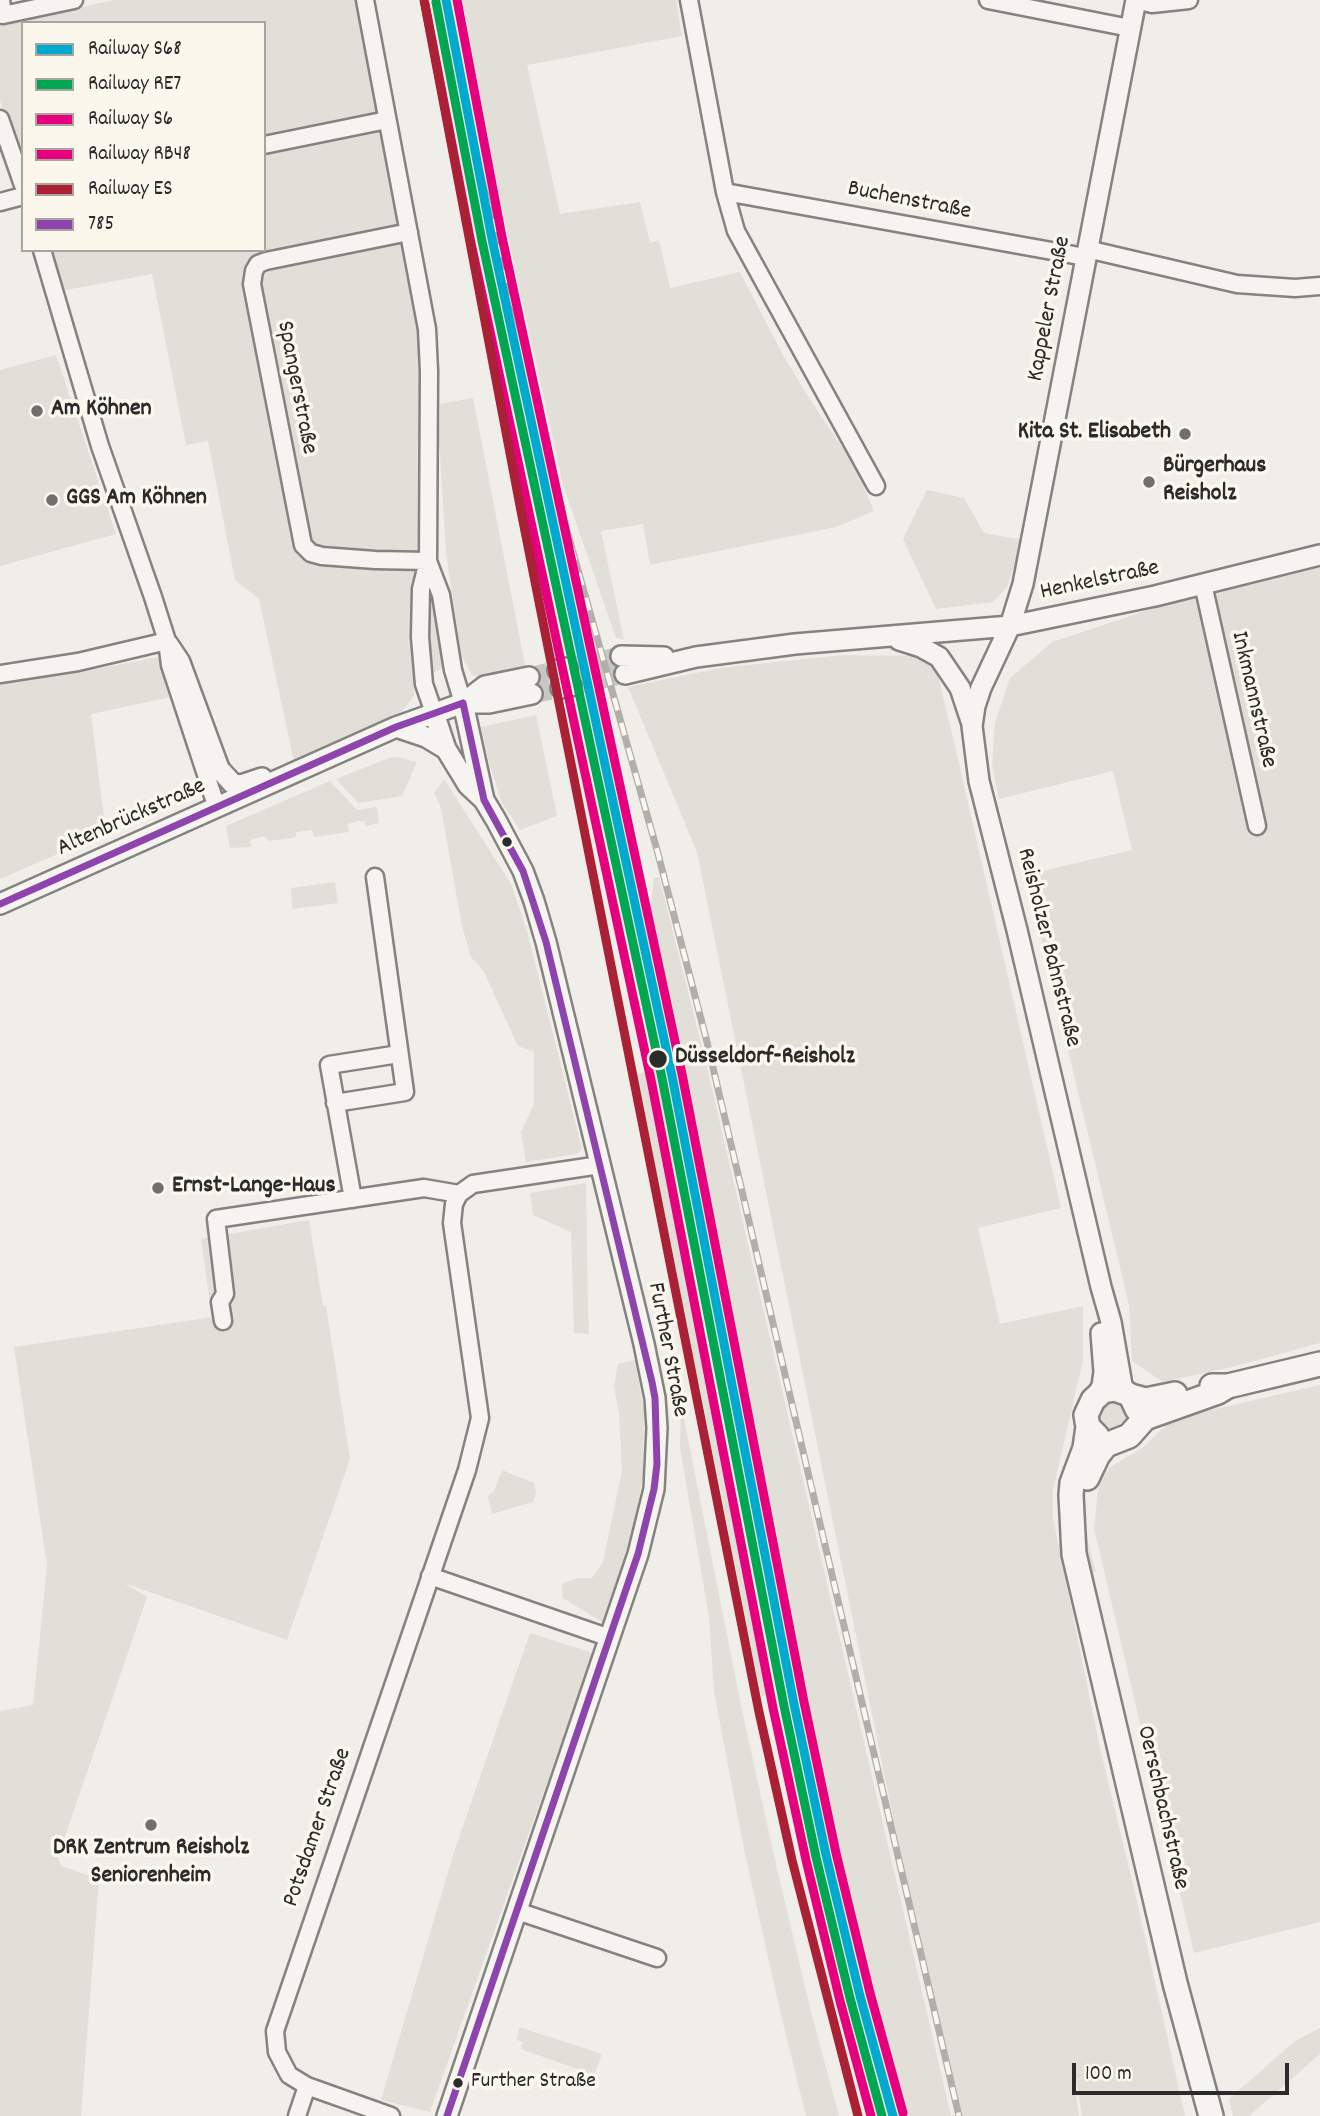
<!DOCTYPE html>
<meta charset="utf-8">
<style>
body{margin:0}
#map{position:relative;width:1320px;height:2116px;overflow:hidden;background:#f0eee8;font-family:Dekko,sans-serif}
canvas{display:block}
.legend{position:absolute;left:21px;top:21px;width:245px;height:231px;box-sizing:border-box;background:#fbf7ec;border:2px solid #a8a59f;margin:0;padding:9px 12px;list-style:none;font-size:21px;color:#2b2b2b}
.legend li{display:flex;align-items:center;gap:14px;height:35px}
.legend b{width:35px;border:2px solid #a8a59f}
.scale{position:absolute;left:1072px;top:2063px;width:217px;height:32px;box-sizing:border-box;border:4px solid #2b2b2b;border-top:0;padding-left:9px;font-size:21px;line-height:24px;white-space:nowrap;color:#2b2b2b;-webkit-text-stroke:5px #fbf7ec;paint-order:stroke}
</style>
<div id="map">
<canvas width="1320" height="2116"></canvas>
<ul class="legend">
<li><b style="height:9px;background:#00a9ce"></b>Railway S68</li>
<li><b style="height:9px;background:#00a651"></b>Railway RE7</li>
<li><b style="height:9px;background:#e6007e"></b>Railway S6</li>
<li><b style="height:9px;background:#e5007d"></b>Railway RB48</li>
<li><b style="height:9px;background:#aa2135"></b>Railway ES</li>
<li><b style="height:9px;background:#8e44ad"></b>785</li>
</ul>
<div class="scale">100 m</div>
</div>
<script>
const c = document.querySelector('canvas').getContext('2d');
c.lineJoin = 'round';
function paint(path, color) { c.fillStyle = color; c.fill(path, 'evenodd'); }
const poly = rows => new Path2D(rows.map(r => 'M' + r).join(''));
function strokePath(path, color, width, dash) { c.strokeStyle = color; c.lineWidth = width; c.lineCap = dash ? 'butt' : 'round'; c.setLineDash(dash || []); c.stroke(path); }
function label(font, color, halo, rows, align = 'center') {
  c.font = font + ' Dekko,sans-serif'; c.lineWidth = 7; c.setLineDash([]); c.textBaseline = 'middle'; c.strokeStyle = halo; c.fillStyle = color; for (const [text, x, y, turn = 0] of rows) {
    c.save(); c.translate(x, y); c.rotate((+turn || 0) * Math.PI / 180); c.textAlign = isNaN(turn) ? turn : align; if (halo) c.strokeText(text, 0, 0); c.fillText(text, 0, 0); c.restore();
  }
}
paint(poly([
 [115,0,358,0,381,118,264,142,264,23,23,23,23,173,0,100,0,24],
 [462,0,676,0,682,36,527,65,560,214,640,202,650,243,659,240,670,288,740,272,783,355,809,398,855,466,874,511,836,527,650,565,643,524,601,531,624,640,616,638,563,485,498,191],
 [383,127,421,331,421,557,414,592,414,696,401,713,294,761,259,599,235,580,208,441,186,445,152,274,55,292,43,250,264,250,264,150],
 [56,355,116,534,0,566,0,370],
 [473,398,526,670,485,679,472,675,461,655,446,552,439,441,440,404],
 [927,490,964,498,984,533,1023,540,1007,587,993,602,936,609,903,539],
 [1320,561,1320,1343,1232,1367,1163,1382,1132,1361,1129,1305,1026,875,1132,850,1113,771,999,799,992,764,995,723,1010,678,1052,642,1221,586],
 [433,583,447,666,432,673,428,586],
 [843,655,923,656,936,668,952,733,1061,1208,978,1228,1000,1324,1083,1306,1083,1360,1053,1490,1053,1518,1100,1748,1136,1897,1185,2116,1082,2116,1076,2080,1088,2076,1074,2079,1079,2116,960,2116,915,1926,697,852,628,687,720,668],
 [158,657,171,697,91,714,106,833,0,879,0,684,82,672],
 [536,715,557,816,520,830,502,803,490,766,481,727],
 [398,757,417,762,402,796,358,803,336,779,389,758],
 [444,779,511,884,527,931,582,1149,577,1154,526,1162,521,1132,534,1104,534,1052,518,1046,484,972,471,957,462,926,441,808,434,793],
 [330,781,357,810,377,807,379,823,366,826,364,821,358,821,348,824,349,832,314,837,312,830,296,832,296,837,292,838,268,841,266,837,260,837,250,840,251,847,230,848,226,826],
 [659,877,705,1059,951,2116,901,2116,820,1783,734,1345,682,1064,650,912,654,878],
 [335,882,338,903,292,909,291,888],
 [656,1070,715,1390,712,1391,742,1556,769,1695,761,1696,699,1382,693,1373,636,1074],
 [586,1183,588,1311,589,1334,574,1333,571,1232,533,1215,530,1193],
 [309,1220,323,1306,326,1306,350,1459,287,1640,124,1583,147,1597,58,1857,61,1866,99,1879,81,2116,0,2116,0,1711,33,1705,47,1565,14,1347,212,1317,201,1239],
 [635,1360,644,1412,643,1474,637,1513,605,1624,563,1598,562,1584,578,1578,592,1578,603,1562,622,1471,619,1414,614,1386,618,1364],
 [1320,1385,1320,1922,1194,1953,1094,1528,1099,1482,1109,1468,1145,1446,1169,1422,1185,1416],
 '1098 1415a15 15 0 1 1 30 0a15 15 0 1 1-30 0Z',
 [681,1404,743,1715,775,1860,810,2008,839,2116,806,2116,781,2015,744,1849,714,1692,709,1617,680,1448],
 [502,1470,534,1483,536,1493,533,1502,492,1514,488,1496,494,1491],
 [1084,1501,1086,1502,1085,1515,1088,1542,1096,1572,1091,1573,1090,1569,1086,1569,1081,1515],
 [530,1633,593,1653,430,2112,381,2100,454,1852],
 [519,2027,602,2054,594,2075,521,2049,523,2042,517,2040],
 [1320,2028,1320,2054,1249,2116,1233,2116,1229,2099,1295,2041]
]), '#e1dfd7');
strokePath(poly([
 [567,668,621,656],
 [529,677,558,670],
 [571,686,625,674],
 [532,694,561,688]
]), '#c9c7c2', 19, [19, 10]);
const minor = poly([
 [1,0,3,15,74,0],
 [365,0,427,329,429,371,428,561,421,589,420,637,424,684,434,713],
 [689,0,725,192,736,231,876,486],
 [988,0,1130,28],
 [1137,0,1152,4,1189,0],
 [0,119,23,185],
 [264,145,387,120],
 [725,192,1085,257],
 [0,202,23,196],
 [409,232,266,261,258,264,254,271,252,284,303,545,311,553,322,556,375,560,428,561],
 [1087,249,1237,284,1295,288,1320,286],
 [42,250,100,446,153,597,167,641,170,665,217,808],
 [428,561,441,595,453,670,463,703],
 [1203,584,1257,826],
 [169,643,181,661,222,772],
 [0,674,78,662,167,641],
 [335,1103,405,1092,375,877],
 [353,1199,329,1065,399,1054],
 [223,1321,220,1302,225,1294,216,1219,424,1188,459,1194],
 [430,1576,610,1638],
 [517,1911,657,1958],
 [297,2116,307,2086],
 [391,2116,307,2086,289,2075,277,2052,275,2031,467,1470,480,1418,452,1223,454,1204,459,1194,473,1184,600,1165]
]);
const tertiary = poly([
 [899,640,921,647,939,657,960,688,971,721],
 [621,656,664,657],
 [558,670,567,668],
 [625,674,696,657,795,644,1010,626,1155,596,1320,555],
 [561,688,571,686],
 [463,703,484,800],
 [463,703,489,703,532,694],
 [434,713,446,749,468,785,484,800,496,820,523,871,534,901,546,942,644,1344,655,1398,657,1428,654,1489,638,1554,447,2116],
 [396,727,426,737,446,749],
 [222,772,233,784,241,785,262,778],
 [0,904,396,727,463,703,485,686,529,677],
 [1126,1393,1122,1385,1111,1322,1101,1287,1017,930,979,781,972,726,975,706,981,688,1010,626,1023,584,1136,0],
 [1097,1395,1102,1386,1104,1372,1101,1333]
]);
const secondary = poly([
 [1212,1386,1228,1386,1320,1364],
 [1131,1396,1146,1400,1175,1394],
 [1088,1427,1085,1448,1072,1483,1071,1495,1074,1554,1175,1983,1211,2116],
 [1097,1436,1088,1427,1086,1415,1093,1400,1103,1391,1115,1389,1126,1393,1131,1396,1137,1409],
 [1087,1478,1098,1455,1106,1445,1129,1436,1145,1418,1218,1392,1228,1386]
]);
strokePath(minor, '#848380', 21);
strokePath(tertiary, '#848380', 24);
strokePath(secondary, '#848380', 28);
strokePath(minor, '#f5f4f0', 16);
strokePath(tertiary, '#f5f4f0', 19);
strokePath(secondary, '#f5f4f0', 23);
const rail = poly([
 [479,169,527,356,565,524,657,850,707,1042,959,2116]
]);
strokePath(rail, '#b0afac', 7);
strokePath(rail, '#fbf7ec', 4.5, [13]);
strokePath(poly([
 [0,904,396,727,463,703],
 [447,2116,638,1554,654,1489,657,1464,655,1398,652,1382,546,942,523,871,484,800,463,703]
]), '#8e44ad', 7);
strokePath(poly([
 [446,0,492,239,672,1076,794,1704,826,1855,860,1996,893,2116]
]), '#00a9ce', 9);
strokePath(poly([
 [436,2,482,241,662,1078,784,1706,816,1857,850,1998,882,2116]
]), '#00a651', 9);
strokePath(poly([
 [457,0,502,237,682,1074,804,1702,836,1853,870,1993,903,2113]
]), '#e6007e', 9);
strokePath(poly([
 [425,4,471,243,651,1080,773,1708,806,1860,840,2001,871,2116]
]), '#e5007d', 9);
strokePath(poly([
 [424,0,520,506,759,1712,792,1860,858,2116]
]), '#aa2135', 9);
for (const [x, y, r, color] of [
 [37,411,7,"#706f6d"],
 [1185,434,7,"#706f6d"],
 [1149,482,7,"#706f6d"],
 [52,500,7,"#706f6d"],
 [507,842,6,"#2b2b2b"],
 [658,1059,10,"#2b2b2b"],
 [158,1188,7,"#706f6d"],
 [151,1825,7,"#706f6d"],
 [458,2083,6,"#2b2b2b"]
]) { const dot = new Path2D(); dot.arc(x, y, r, 0, 2 * Math.PI); c.fillStyle = color; c.fill(dot); strokePath(dot, '#fbf7ec', 2.5); }
label('22px', '#2b2b2b', '#fbf7ec', [
 ["Further Straße",471,2083]
], 'left');
label('24px', '#2b2b2b', '#fbf7ec', [
 ["Buchenstraße",909,202,11],
 ["Kappeler Straße",1051,309,-79],
 ["Spangerstraße",295,388,79],
 ["Henkelstraße",1100,582,-12],
 ["Inkmannstraße",1252,700,77],
 ["Altenbrückstraße",132,819,-24],
 ["Reisholzer Bahnstraße",1047,948,76],
 ["Further Straße",666,1350,79],
 ["Oerschbachstraße",1161,1808,77],
 ["Potsdamer Straße",319,1828,-71]
]);
label('bold 24px', '#2b2b2b', '#fbf7ec', [
 ["Am Köhnen",51,411],
 ["Kita St. Elisabeth",1171,434,"right"],
 ["Bürgerhaus",1163,468],
 ["Reisholz",1163,496],
 ["GGS Am Köhnen",66,500],
 ["Ernst-Lange-Haus",172,1188],
 ["DRK Zentrum Reisholz",151,1850,"center"],
 ["Seniorenheim",151,1878,"center"]
], 'left');
label('bold 24px', '#2b2b2b', '#fbf7ec', [
 ["Düsseldorf-Reisholz",675,1059]
], 'left');
</script>
